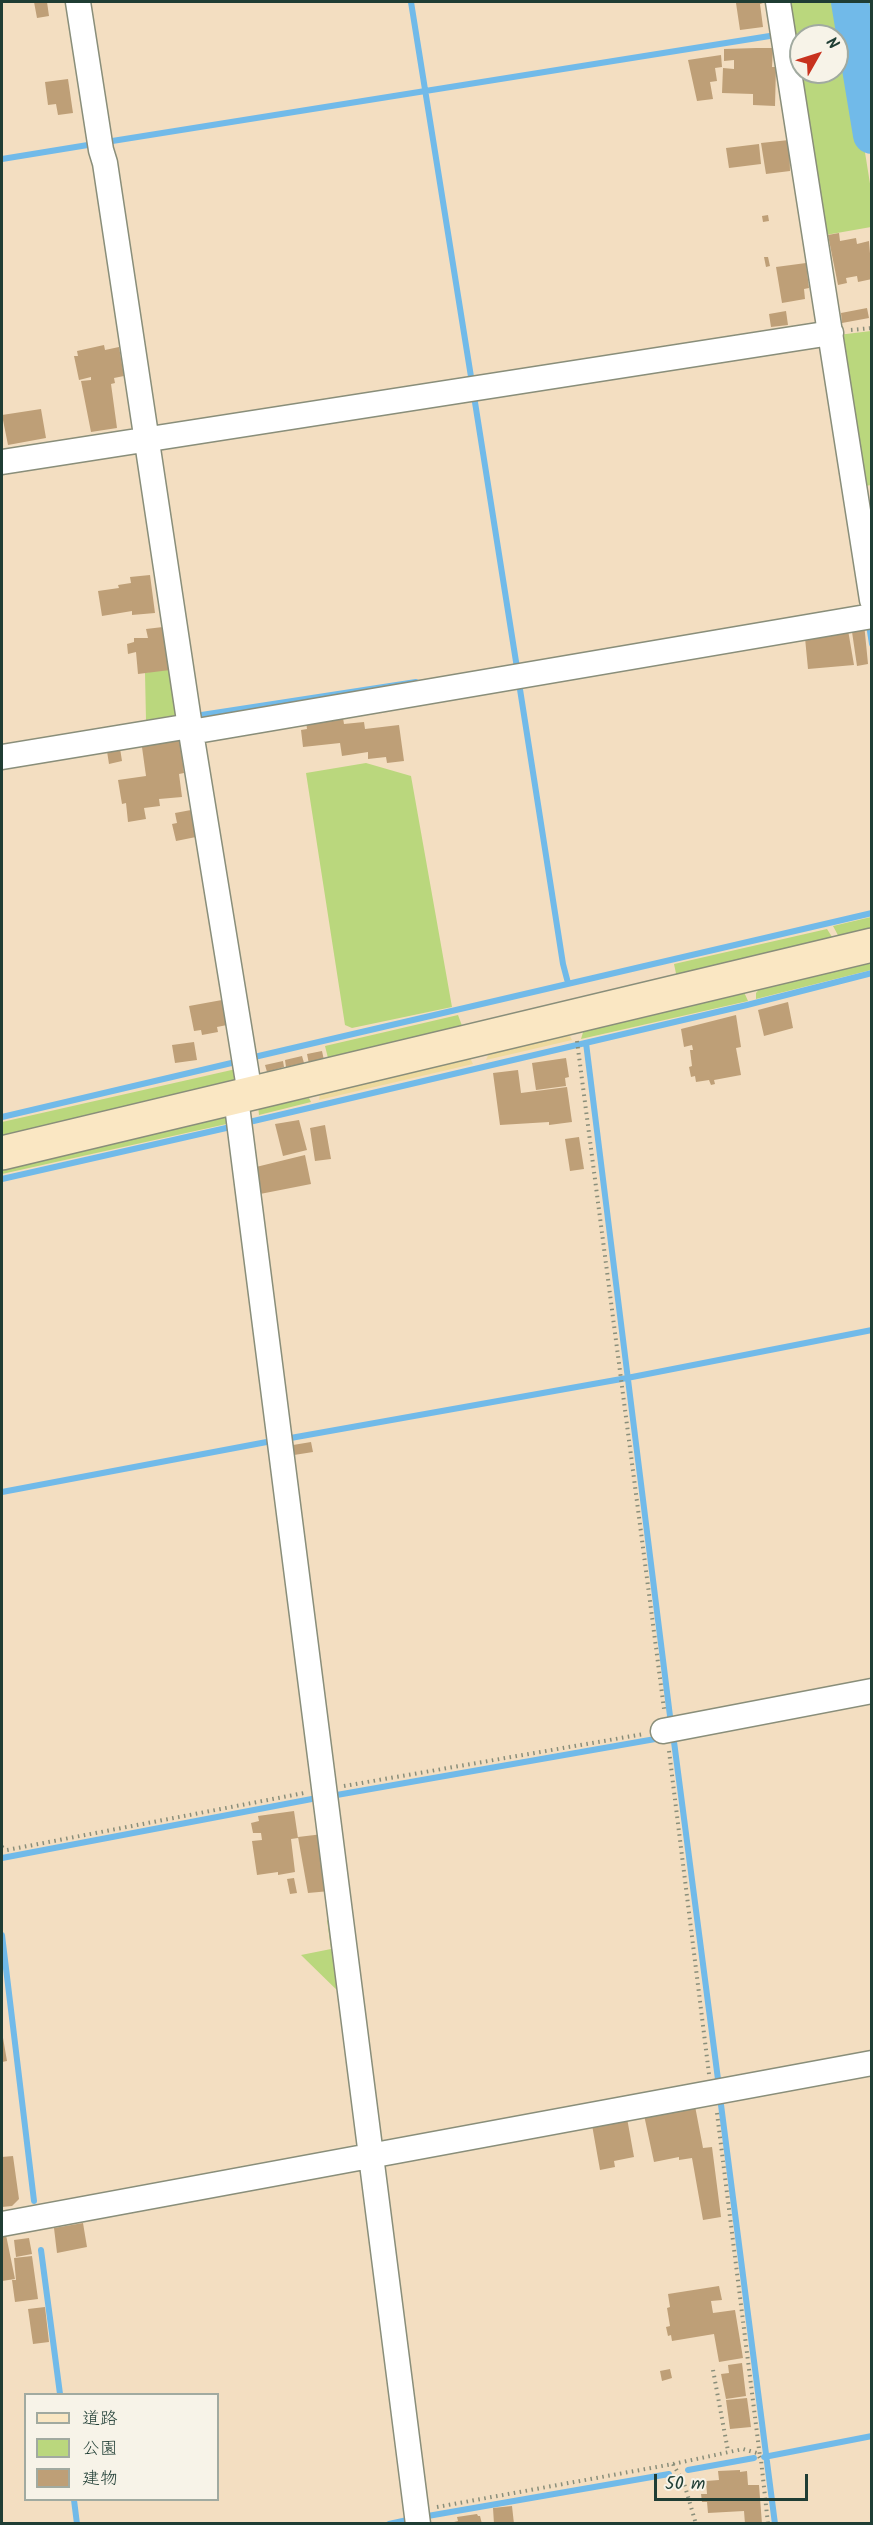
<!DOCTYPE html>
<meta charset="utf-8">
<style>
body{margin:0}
#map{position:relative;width:873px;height:2525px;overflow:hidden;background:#f3dec1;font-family:Kalam,"Klee One",sans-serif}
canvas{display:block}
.frame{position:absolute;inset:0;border:3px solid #1f3d34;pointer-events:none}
.legend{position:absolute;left:24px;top:2393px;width:195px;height:108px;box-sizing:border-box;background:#f7f3e8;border:2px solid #a1aaa0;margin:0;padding:8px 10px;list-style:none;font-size:18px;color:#1f3d34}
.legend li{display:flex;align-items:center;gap:12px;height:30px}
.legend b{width:30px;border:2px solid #a1aaa0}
.north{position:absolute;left:789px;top:24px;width:60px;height:60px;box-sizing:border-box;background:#f7f3e8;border:2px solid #a1aaa0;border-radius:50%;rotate:51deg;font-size:16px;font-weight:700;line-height:24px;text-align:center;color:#1f3d34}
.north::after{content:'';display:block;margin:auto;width:21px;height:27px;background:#c8321e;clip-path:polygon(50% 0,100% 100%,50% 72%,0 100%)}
.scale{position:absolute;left:654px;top:2474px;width:154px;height:27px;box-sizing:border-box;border:3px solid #1f3d34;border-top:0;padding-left:8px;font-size:18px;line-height:21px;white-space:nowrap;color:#1f3d34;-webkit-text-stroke:4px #f7f3e8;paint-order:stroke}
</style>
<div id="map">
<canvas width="873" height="2525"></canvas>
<div class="frame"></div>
<ul class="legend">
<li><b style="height:8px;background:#fae7c3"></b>道路</li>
<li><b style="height:16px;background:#bad77d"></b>公園</li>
<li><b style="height:16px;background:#be9f77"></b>建物</li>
</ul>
<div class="north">N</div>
<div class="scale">50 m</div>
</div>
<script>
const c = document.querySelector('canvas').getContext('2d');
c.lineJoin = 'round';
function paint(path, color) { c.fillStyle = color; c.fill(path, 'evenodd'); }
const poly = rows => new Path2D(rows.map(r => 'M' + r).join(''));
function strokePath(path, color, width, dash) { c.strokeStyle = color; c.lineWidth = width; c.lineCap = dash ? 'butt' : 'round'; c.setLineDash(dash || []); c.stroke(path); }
paint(poly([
 [786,2,841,2,871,190,871,227,820,236],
 [801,36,837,36,837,72,801,72],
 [862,2,871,2,871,68],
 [871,331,871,485,860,487,838,335],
 [169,668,177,715,146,720,145,673],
 [366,763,411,776,452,1007,352,1028,345,1025,306,773],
 [871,917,871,935,840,939,833,926],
 [827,929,834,940,678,983,674,964],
 [871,961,871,970,756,999,756,993,760,988],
 [744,992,748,1001,581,1039,584,1029],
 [458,1015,464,1031,330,1066,325,1046],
 [236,1069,239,1083,2,1143,2,1122],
 [296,1095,299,1100,309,1098,311,1102,259,1115,258,1105],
 [227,1112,231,1123,2,1174,2,1163],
 [327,1920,332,1921,344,1997,301,1955,331,1949]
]), '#bad77d');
paint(poly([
 [569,1034,572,1040,486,1060,491,1049],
 [469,1056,473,1064,319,1100,320,1094]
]), '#eeda9e');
strokePath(poly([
 [411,2,472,383],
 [106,142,776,35],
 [2,159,94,144],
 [474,396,517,668],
 [869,625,872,644],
 [519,683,563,964,568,983],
 [195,716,416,682],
 [586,1043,671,1724],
 [250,1058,872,913],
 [2,1117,240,1061],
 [245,1123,747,1005,872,973],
 [2,1179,235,1126],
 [285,1439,627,1378,872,1330],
 [2,1492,272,1441],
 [673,1734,719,2087],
 [331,1796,661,1738],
 [2,1858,317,1798],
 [2,1935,34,2201],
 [720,2097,775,2524],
 [41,2250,60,2394],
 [764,2457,872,2436],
 [688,2470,754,2458],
 [74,2500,77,2524],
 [422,2517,669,2474],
 [389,2524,412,2519]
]), '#71bae9', 6);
strokePath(poly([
 [850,2,872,135]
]), '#71bae9', 38);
paint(poly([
 [34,2,47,2,49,16,37,18],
 [743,2,766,2,760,4,763,27,740,30,736,3],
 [756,48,773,48,772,67,776,67,775,106,753,105,753,94,722,93,723,68,734,69,734,60,724,61,724,49],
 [721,55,722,67,715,68,717,81,710,82,713,99,697,101,688,60],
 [68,79,73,113,58,115,56,104,48,105,45,82],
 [789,140,790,171,766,174,761,143],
 [759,144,761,164,729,168,726,148],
 [768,215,769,221,763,222,762,216],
 [839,233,840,241,856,238,857,244,869,241,872,279,858,282,857,276,846,278,847,283,838,285,828,235],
 [764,257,768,257,770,266,766,267],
 [806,263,809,288,804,289,805,299,782,303,776,267],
 [867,308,869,318,842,323,841,313],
 [786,311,788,325,771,327,769,314],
 [104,345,105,350,119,347,124,376,114,378,115,383,111,384,117,428,91,432,81,381,91,380,91,377,79,380,74,356,78,356,77,351],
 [41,409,46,438,8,445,2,415],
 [150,575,155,613,132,615,132,611,102,616,98,591,119,588,118,585,131,583,130,577],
 [864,623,868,664,857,666,851,625],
 [163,627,170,670,138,674,136,652,128,654,127,644,134,642,134,638,148,638,146,629],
 [848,630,854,665,808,669,805,638],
 [342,712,344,724,364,722,365,729,399,725,404,761,387,763,386,757,368,759,368,752,342,756,340,743,303,747,301,730,307,729,305,714],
 [141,740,180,740,184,773,179,774,182,797,159,799,160,806,144,808,146,819,128,822,126,803,122,804,118,780,146,776],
 [119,742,122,761,109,764,106,745],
 [191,810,196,837,176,841,172,824,177,823,175,813],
 [222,1000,227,1025,217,1027,218,1032,202,1035,201,1030,194,1031,189,1006],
 [788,1002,793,1028,764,1036,758,1010],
 [736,1015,741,1047,736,1048,741,1075,714,1080,715,1084,711,1085,709,1080,696,1082,695,1076,691,1077,689,1067,692,1066,690,1050,693,1050,692,1045,684,1047,681,1029],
 [194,1042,197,1060,175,1063,172,1045],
 [322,1051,325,1065,310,1069,307,1054],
 [302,1056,304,1063,286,1067,285,1060],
 [566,1058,569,1077,565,1078,566,1086,536,1090,532,1063],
 [283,1061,284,1067,267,1072,265,1065],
 [518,1070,521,1093,567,1087,572,1122,549,1125,549,1122,500,1125,493,1073],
 [299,1120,307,1150,283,1156,275,1124],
 [325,1125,331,1159,315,1161,310,1128],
 [579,1137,584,1169,570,1171,565,1139],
 [305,1155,311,1184,260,1194,256,1167],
 [311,1442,313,1452,294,1455,293,1445],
 [294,1811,298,1838,291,1839,295,1872,278,1875,278,1872,257,1875,252,1841,262,1840,261,1833,253,1833,251,1823,259,1821,258,1816],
 [323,1834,330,1891,308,1893,298,1837],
 [294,1878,297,1893,290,1894,287,1879],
 [2,2032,7,2061,2,2062],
 [695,2106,703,2148,712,2147,721,2217,703,2220,692,2158,679,2160,679,2157,654,2162,644,2115],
 [627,2118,634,2157,614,2161,615,2167,600,2170,592,2125],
 [13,2156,19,2199,12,2206,2,2207,2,2157],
 [83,2223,87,2247,57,2253,54,2228],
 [6,2235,15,2279,2,2281,2,2236],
 [29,2238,32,2254,16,2257,14,2240],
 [32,2256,38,2299,15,2302,12,2280,16,2280,14,2258],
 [719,2286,722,2300,711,2301,713,2313,735,2310,743,2358,719,2362,714,2334,672,2341,671,2335,668,2336,666,2327,670,2326,667,2308,670,2307,668,2294],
 [45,2307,49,2342,33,2344,28,2309],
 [742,2363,746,2396,726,2399,721,2374,729,2373,728,2365],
 [670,2369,672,2378,662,2381,660,2371],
 [747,2398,751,2427,730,2429,726,2400],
 [740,2470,740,2472,747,2471,748,2485,759,2485,762,2524,745,2524,744,2511,708,2513,707,2502,702,2502,701,2494,707,2494,706,2481,719,2480,718,2471],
 [512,2506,514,2524,494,2524,493,2508],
 [477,2514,478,2516,480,2516,482,2524,446,2524,458,2521,457,2517]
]), '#be9f77');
const street = poly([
 [78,2,101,150,105,163,188,714,250,1094],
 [778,2,872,600],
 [2,462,831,333],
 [191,732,872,616],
 [2,757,190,726],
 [236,1098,418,2524],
 [663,1731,872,1691],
 [2,2224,872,2063]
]);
const secondary = poly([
 [2,1153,872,945]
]);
strokePath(street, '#898e7a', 27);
strokePath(secondary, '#898e7a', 36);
strokePath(poly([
 [851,330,872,328],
 [577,1041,664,1709],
 [669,1751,709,2074],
 [344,1786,644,1734],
 [2,1847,7,1850,304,1793],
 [717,2113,760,2457],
 [713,2370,728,2451],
 [673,2464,684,2483,696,2524],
 [437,2507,673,2464,743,2449,757,2453,761,2460,768,2524]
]), '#898e7a', 4, [1.5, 4.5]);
strokePath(street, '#fff', 24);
strokePath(secondary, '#fae7c3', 33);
</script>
